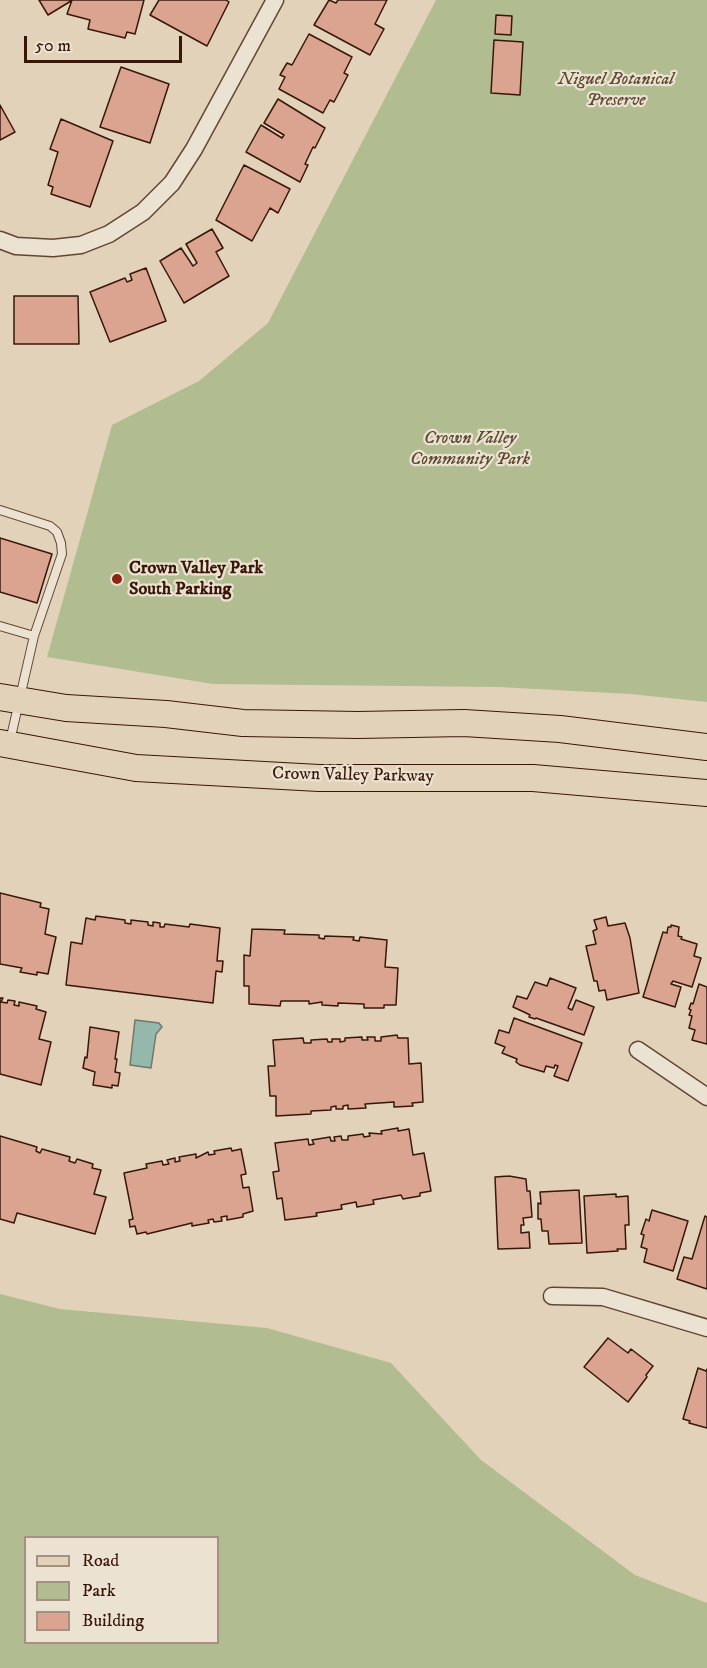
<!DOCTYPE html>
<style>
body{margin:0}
#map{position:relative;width:707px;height:1668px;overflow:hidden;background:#e2d2ba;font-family:"IM FELL DW Pica",serif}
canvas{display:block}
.legend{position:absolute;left:24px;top:1536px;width:195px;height:108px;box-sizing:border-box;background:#ece2d2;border:2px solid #a49181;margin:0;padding:8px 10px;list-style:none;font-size:18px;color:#381708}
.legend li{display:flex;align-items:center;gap:12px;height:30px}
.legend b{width:30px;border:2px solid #a49181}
.scale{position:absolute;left:24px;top:36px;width:158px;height:27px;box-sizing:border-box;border:3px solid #381708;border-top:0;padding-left:8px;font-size:18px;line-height:21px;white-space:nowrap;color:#381708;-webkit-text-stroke:4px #ece2d2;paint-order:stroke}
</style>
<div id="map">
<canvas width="707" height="1668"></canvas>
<ul class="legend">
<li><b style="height:8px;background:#e2d2ba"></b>Road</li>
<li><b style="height:16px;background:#b1bd91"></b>Park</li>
<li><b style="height:16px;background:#dba490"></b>Building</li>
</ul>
<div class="scale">50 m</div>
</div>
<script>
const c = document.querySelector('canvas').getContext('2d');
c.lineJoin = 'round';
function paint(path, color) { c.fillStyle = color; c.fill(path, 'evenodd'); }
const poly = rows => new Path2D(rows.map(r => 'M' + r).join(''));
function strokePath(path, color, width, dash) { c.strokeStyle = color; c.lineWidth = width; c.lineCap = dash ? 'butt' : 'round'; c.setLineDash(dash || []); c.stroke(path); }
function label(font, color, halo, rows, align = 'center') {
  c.font = font + ' "IM FELL DW Pica",serif'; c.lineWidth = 4.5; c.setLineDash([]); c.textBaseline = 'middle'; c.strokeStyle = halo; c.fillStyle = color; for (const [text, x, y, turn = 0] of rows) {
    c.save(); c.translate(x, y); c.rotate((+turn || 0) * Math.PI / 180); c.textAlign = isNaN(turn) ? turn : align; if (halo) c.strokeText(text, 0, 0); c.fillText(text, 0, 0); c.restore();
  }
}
paint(poly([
 [436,0,707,0,707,702,630,694,498,687,213,684,47,657,112,425,199,381,268,323],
 [0,1294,60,1309,267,1328,391,1363,481,1460,635,1575,707,1603,707,1668,0,1668],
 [26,1538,218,1538,218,1642,26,1642]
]), '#b1bd91');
const water = poly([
 [135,1020,159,1023,162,1027,156,1034,151,1068,130,1065,135,1020]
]);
paint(water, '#95b8ad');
strokePath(water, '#70786b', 1.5);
const building = poly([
 [39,0,70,0,71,1,48,15,39,0],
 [72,0,144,0,135,34,127,32,125,38,88,29,90,20,67,14,72,0],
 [159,0,226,0,229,2,207,46,150,15,159,0],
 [329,0,336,3,338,0,387,0,375,24,384,29,370,55,314,25,329,0],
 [496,15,512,16,511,35,495,34,496,15],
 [309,34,352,57,344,73,348,75,334,102,330,100,323,113,279,89,285,77,280,75,287,63,292,65,309,34],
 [494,40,523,42,520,95,491,93,494,40],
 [121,67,169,84,150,143,100,127,121,67],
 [278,99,325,128,315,148,313,147,305,164,308,165,300,182,246,152,261,125,282,138,284,135,264,123,278,99],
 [0,105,15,132,0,140,0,105],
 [61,119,113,141,90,207,51,194,53,187,48,185,58,152,50,149,61,119],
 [244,165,290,189,278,213,270,208,252,241,216,220,244,165],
 [212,229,223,248,216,252,229,276,184,303,160,261,181,248,193,266,197,263,186,244,212,229],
 [146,268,166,321,110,342,90,292,125,278,127,282,132,280,130,274,146,268],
 [14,296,78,296,79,344,14,344,14,296],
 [0,538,52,554,37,603,0,592,0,538],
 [0,893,41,903,40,907,49,909,45,934,56,937,48,974,37,972,37,975,20,972,22,968,0,964,0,893],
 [96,916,125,920,125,923,131,924,131,920,148,922,148,925,153,926,153,922,160,923,160,927,164,927,165,924,189,927,190,924,220,928,217,961,223,961,222,972,216,971,213,1003,66,985,71,942,82,944,86,918,95,920,96,916],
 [606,917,608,926,625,923,630,938,639,993,607,1000,605,990,599,991,597,981,594,981,586,946,596,944,593,931,597,929,594,920,606,917],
 [671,925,679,927,678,936,682,937,681,939,697,944,694,956,701,958,692,987,673,981,671,984,681,987,675,1007,643,997,663,932,667,933,668,927,671,927,671,925],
 [252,929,285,930,284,934,319,935,319,938,324,939,325,936,354,937,353,940,359,941,360,937,387,940,385,967,398,968,396,1005,384,1005,384,1008,364,1008,364,1004,338,1003,338,1006,322,1005,322,1002,309,1004,309,1001,281,1001,280,1006,249,1004,249,986,244,986,244,955,250,956,252,929],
 [550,978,576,988,568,1008,572,1010,576,1000,594,1007,584,1035,536,1018,535,1019,529,1017,530,1015,524,1012,513,1007,517,996,527,999,535,982,547,986,550,978],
 [699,984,707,987,707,1044,692,1040,695,1030,689,1028,692,1016,689,1015,691,1010,689,1009,691,1003,693,1004,699,984],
 [0,998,3,998,1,1002,7,1003,8,1000,15,1001,14,1005,19,1006,19,1002,37,1006,36,1009,46,1012,39,1039,51,1042,41,1085,0,1074,0,998],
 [514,1018,582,1043,568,1081,554,1076,558,1066,555,1065,554,1068,546,1066,544,1072,520,1065,516,1062,517,1059,502,1053,505,1047,495,1043,499,1030,509,1033,514,1018],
 [90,1027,119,1032,115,1059,117,1059,115,1072,120,1073,118,1086,112,1085,112,1088,93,1085,95,1072,83,1068,85,1057,87,1058,90,1027],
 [397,1035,398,1038,408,1038,409,1064,421,1063,423,1102,412,1103,413,1106,394,1107,394,1102,365,1104,366,1108,348,1109,348,1105,343,1106,343,1109,336,1109,336,1106,331,1107,331,1110,311,1111,311,1114,276,1116,276,1096,270,1096,268,1066,275,1066,273,1040,303,1038,304,1043,311,1043,311,1040,327,1039,328,1042,332,1042,332,1039,340,1039,340,1042,345,1041,345,1038,362,1037,362,1040,368,1040,367,1037,375,1037,375,1041,381,1041,381,1037,397,1035],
 [398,1128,398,1131,409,1129,413,1155,424,1153,431,1191,420,1193,420,1196,403,1199,401,1195,373,1200,374,1204,357,1207,356,1202,341,1205,342,1209,316,1213,317,1216,285,1220,282,1198,277,1199,273,1172,279,1171,275,1143,308,1139,309,1145,314,1144,312,1140,330,1137,331,1141,335,1141,334,1137,341,1136,342,1140,348,1140,348,1136,363,1134,364,1137,370,1136,369,1133,382,1134,381,1131,398,1128],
 [0,1136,37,1147,36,1151,40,1153,42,1149,70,1157,69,1161,75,1163,77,1159,93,1164,92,1168,101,1170,94,1194,106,1197,95,1234,17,1213,14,1223,0,1219,0,1136],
 [231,1148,232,1151,241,1149,246,1174,241,1175,243,1188,249,1187,253,1211,243,1214,243,1217,227,1220,227,1216,221,1217,222,1221,214,1222,213,1219,208,1220,209,1223,192,1226,192,1223,147,1234,146,1232,137,1234,135,1226,130,1227,129,1220,133,1219,124,1173,147,1168,146,1164,162,1161,163,1165,169,1164,167,1160,175,1158,175,1162,180,1161,179,1157,196,1154,196,1158,208,1152,209,1155,215,1154,214,1151,231,1148],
 [509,1176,526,1179,527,1191,530,1191,532,1217,523,1218,524,1225,521,1225,521,1233,529,1232,530,1248,498,1249,495,1177,509,1176],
 [579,1190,582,1243,549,1244,548,1231,542,1231,541,1219,538,1219,538,1203,541,1204,540,1192,579,1190],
 [616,1194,616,1197,628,1196,629,1225,625,1225,626,1249,617,1249,618,1251,587,1253,584,1196,616,1194],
 [652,1210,688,1221,673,1271,644,1262,647,1249,641,1247,644,1235,641,1234,646,1219,649,1221,652,1210],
 [705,1216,707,1217,707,1289,677,1279,684,1257,692,1259,705,1216],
 [608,1338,628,1353,631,1349,653,1366,646,1375,647,1377,628,1402,584,1367,608,1338],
 [698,1368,706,1371,707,1369,707,1428,689,1423,690,1421,683,1419,698,1368]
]);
paint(building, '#dba490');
strokePath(building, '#381708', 1.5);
const service = poly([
 [0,510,50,526,57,532,61,543,62,554,34,636,10,741],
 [0,626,34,636]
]);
const minor = poly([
 [0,240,16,246,53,248,81,245,109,234,143,212,172,183,194,149,275,0],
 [638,1050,707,1097],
 [552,1296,603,1297,707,1328]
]);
const primary = poly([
 [0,697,66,708,166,714,243,723,358,725,464,723,560,729,707,747],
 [0,743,136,768,319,778,533,778,707,793]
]);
strokePath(service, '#624634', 10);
strokePath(minor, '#624634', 19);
strokePath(primary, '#381708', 28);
strokePath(service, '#ece2d2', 8);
strokePath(minor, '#ece2d2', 16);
strokePath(primary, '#e2d2ba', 26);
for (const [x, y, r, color] of [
 [117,579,6,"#8f2418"]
]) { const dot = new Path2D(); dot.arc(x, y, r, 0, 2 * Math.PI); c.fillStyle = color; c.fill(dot); strokePath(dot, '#ece2d2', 2); }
label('italic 18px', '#5c4931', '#ece2d2', [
 ["Niguel Botanical",616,80],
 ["Preserve",616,101],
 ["Crown Valley",470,439],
 ["Community Park",470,460]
]);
label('bold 18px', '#381708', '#ece2d2', [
 ["Crown Valley Park",129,569],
 ["South Parking",129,590]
], 'left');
label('18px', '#381708', '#ece2d2', [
 ["Crown Valley Parkway",353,776,1]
]);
</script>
